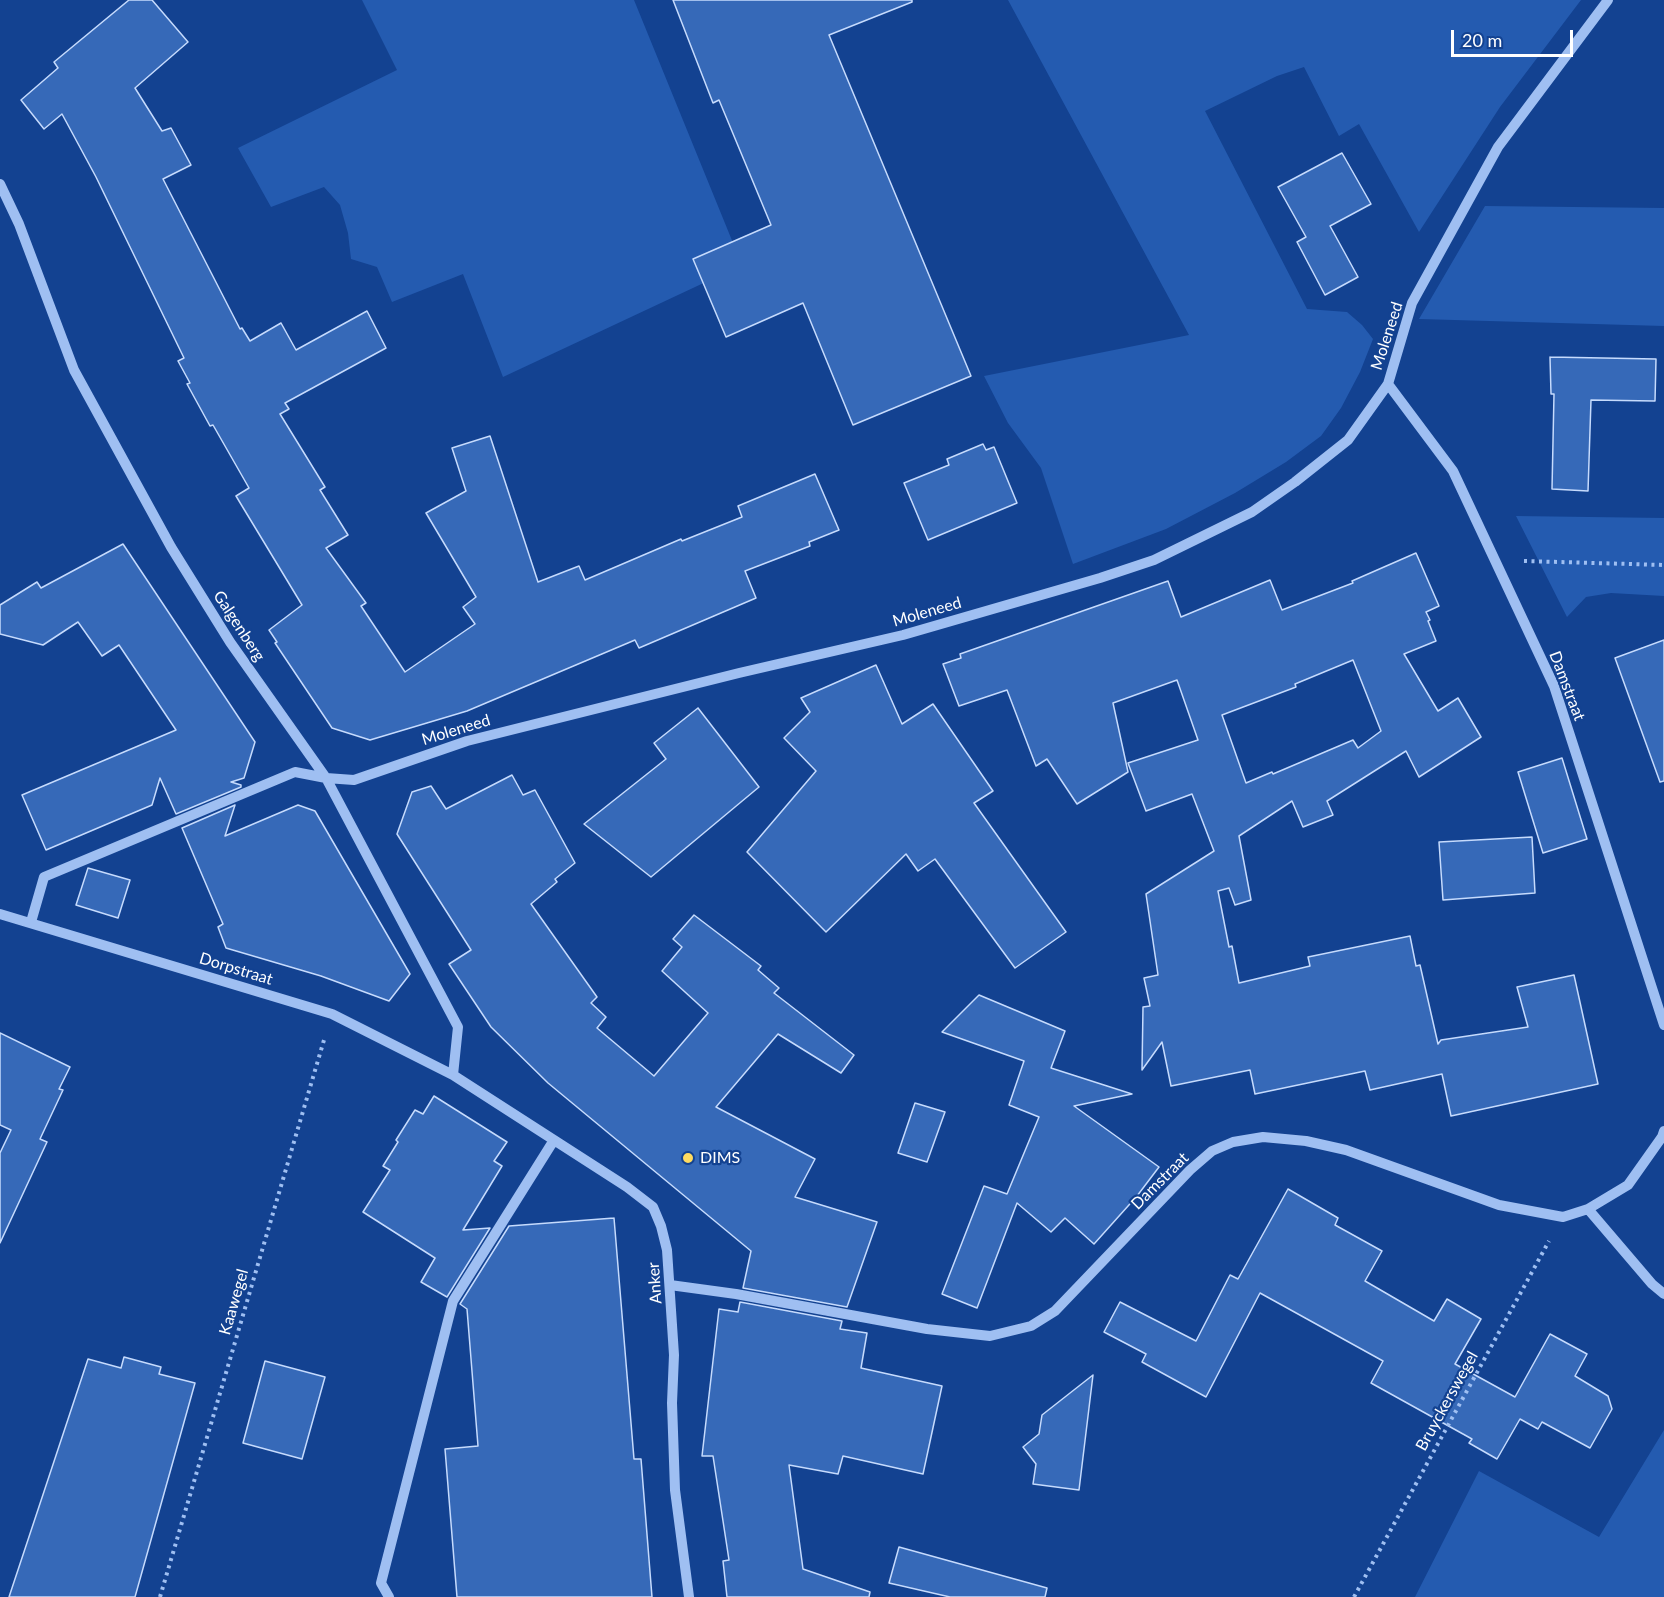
<!DOCTYPE html>
<style>
body{margin:0}
#map{position:relative;width:1664px;height:1597px;overflow:hidden;background:#134291;font-family:Lato,sans-serif}
canvas{display:block}
.scale{position:absolute;left:1451px;top:30px;width:122px;height:27px;box-sizing:border-box;border:3px solid #fff;border-top:0;padding-left:8px;font-size:18px;line-height:21px;white-space:nowrap;color:#fff;-webkit-text-stroke:4px #134291;paint-order:stroke}
</style>
<div id="map">
<canvas width="1664" height="1597"></canvas>
<div class="scale">20 m</div>
</div>
<script>
const c = document.querySelector('canvas').getContext('2d');
c.lineJoin = 'round';
function paint(path, color) { c.fillStyle = color; c.fill(path, 'evenodd'); }
const poly = rows => new Path2D(rows.map(r => 'M' + r).join(''));
function strokePath(path, color, width, dash) { c.strokeStyle = color; c.lineWidth = width; c.lineCap = dash ? 'butt' : 'round'; c.setLineDash(dash || []); c.stroke(path); }
function label(font, color, halo, rows, align = 'center') {
  c.font = font + ' Lato,sans-serif'; c.lineWidth = 4.5; c.setLineDash([]); c.textBaseline = 'middle'; c.strokeStyle = halo; c.fillStyle = color; for (const [text, x, y, turn = 0] of rows) {
    c.save(); c.translate(x, y); c.rotate((+turn || 0) * Math.PI / 180); c.textAlign = isNaN(turn) ? turn : align; if (halo) c.strokeText(text, 0, 0); c.fillText(text, 0, 0); c.restore();
  }
}
paint(poly([
 [362,0,634,0,742,265,503,377,463,274,392,302,377,267,351,259,348,233,340,205,324,187,271,207,238,148,397,70],
 [1008,0,1581,0,1500,107,1419,232,1359,124,1339,136,1304,67,1277,76,1205,111,1307,309,1347,312,1362,325,1373,339,1360,372,1341,408,1321,436,1286,462,1235,493,1166,529,1073,564,1041,468,1008,423,984,376,1189,335],
 [1485,206,1664,208,1664,326,1419,319],
 [1516,516,1664,518,1664,596,1611,593,1586,597,1567,617],
 [1664,1430,1664,1597,1415,1597,1479,1471,1599,1537]
]), '#245bb0');
const building = poly([
 [129,0,152,0,188,42,135,88,162,131,171,128,191,165,163,179,240,329,242,328,250,341,281,323,296,350,367,311,386,348,285,403,289,409,280,414,325,487,320,490,348,535,326,548,366,603,361,606,405,672,475,624,463,607,476,597,426,513,466,491,452,448,490,436,538,582,579,566,585,580,681,539,682,541,742,517,738,506,815,474,839,530,809,542,810,546,745,571,756,598,639,648,635,640,467,711,370,740,332,728,275,643,277,642,269,630,302,605,236,496,249,488,213,425,210,426,187,384,190,383,178,361,184,358,96,177,62,114,44,129,21,100,58,68,54,62,129,0],
 [673,0,912,0,912,2,829,35,971,376,853,425,803,303,726,337,693,259,771,225,719,100,713,103,673,0],
 [1342,153,1371,204,1330,226,1358,277,1325,295,1297,242,1306,237,1278,187,1342,153],
 [1550,357,1656,359,1655,401,1591,400,1588,491,1552,489,1554,394,1551,394,1550,357],
 [983,444,986,450,994,447,1017,503,928,540,904,483,949,465,947,459,983,444],
 [123,544,255,742,244,778,231,782,241,785,241,787,176,814,160,778,152,805,46,850,22,795,176,730,119,645,102,656,78,622,43,645,0,634,0,605,37,582,41,588,123,544],
 [1416,553,1439,606,1426,612,1430,620,1428,621,1436,641,1404,654,1438,711,1458,698,1481,737,1419,777,1406,751,1327,801,1333,815,1303,827,1292,801,1239,836,1251,900,1235,905,1229,888,1218,891,1229,947,1232,946,1239,983,1310,966,1308,957,1410,936,1416,966,1420,965,1438,1044,1441,1040,1528,1027,1517,987,1574,975,1598,1084,1451,1116,1442,1074,1370,1090,1365,1071,1255,1094,1250,1070,1171,1086,1162,1042,1142,1070,1143,1007,1150,1006,1144,978,1158,975,1146,894,1214,851,1192,794,1146,811,1128,763,1198,740,1177,680,1113,703,1128,772,1077,804,1047,759,1036,766,1007,690,959,706,943,664,961,658,960,654,1168,581,1181,617,1270,580,1282,610,1353,583,1352,581,1416,553],
 [1353,660,1381,731,1358,748,1353,740,1273,774,1272,772,1246,783,1222,715,1296,687,1295,684,1353,660],
 [1664,640,1664,781,1660,782,1615,658,1664,640],
 [876,665,902,724,933,704,993,791,974,803,1066,932,1015,968,935,859,918,871,906,854,826,932,747,852,816,771,784,738,810,712,801,698,876,665],
 [698,708,759,787,651,877,584,824,666,759,654,743,698,708],
 [1562,758,1587,839,1543,853,1518,772,1562,758],
 [512,775,523,795,535,790,575,863,555,879,557,882,531,904,597,997,591,1003,606,1017,597,1028,654,1076,708,1013,662,971,682,947,673,939,694,915,761,966,758,970,779,988,774,993,854,1055,841,1073,778,1034,716,1107,815,1159,795,1197,877,1222,847,1307,743,1288,751,1251,548,1083,491,1027,449,964,471,950,397,834,412,792,431,786,446,809,512,775],
 [235,805,225,836,298,805,315,811,410,974,389,1001,321,976,226,948,218,927,223,924,182,828,235,805],
 [1532,837,1535,893,1443,900,1439,842,1532,837],
 [88,868,130,880,118,918,76,905,88,868],
 [979,995,1065,1031,1051,1068,1132,1094,1074,1106,1159,1167,1137,1196,1094,1244,1065,1218,1051,1232,1017,1203,977,1308,942,1294,984,1186,1007,1194,1039,1117,1009,1105,1024,1061,942,1032,979,995],
 [0,1033,70,1067,59,1089,63,1090,40,1139,47,1142,0,1243,0,1153,11,1130,0,1125,0,1033],
 [434,1096,507,1142,494,1161,502,1166,463,1230,490,1228,447,1297,421,1282,435,1258,363,1212,390,1170,383,1166,398,1142,396,1140,415,1110,423,1114,434,1096],
 [915,1103,945,1112,927,1162,898,1153,915,1103],
 [1288,1189,1338,1218,1335,1225,1382,1251,1365,1281,1434,1321,1447,1299,1481,1319,1455,1364,1515,1397,1550,1334,1587,1354,1575,1376,1608,1396,1612,1409,1590,1448,1542,1422,1538,1429,1520,1419,1497,1459,1469,1443,1472,1439,1371,1383,1383,1361,1260,1293,1206,1397,1142,1362,1146,1354,1104,1332,1120,1302,1196,1341,1230,1275,1238,1279,1288,1189],
 [614,1218,634,1459,641,1459,652,1597,457,1597,445,1449,478,1446,467,1309,460,1304,509,1226,614,1218],
 [740,1302,842,1321,840,1329,867,1333,861,1368,942,1386,923,1474,843,1456,838,1474,789,1465,803,1569,870,1592,869,1597,727,1597,723,1561,729,1560,713,1456,702,1456,719,1309,738,1312,740,1302],
 [124,1357,161,1367,159,1374,195,1383,135,1597,9,1597,88,1359,121,1368,124,1357],
 [265,1361,325,1377,302,1459,243,1443,265,1361],
 [1093,1375,1079,1490,1033,1484,1036,1464,1023,1447,1039,1434,1042,1415,1093,1375],
 [899,1547,1047,1588,1045,1597,950,1597,889,1583,899,1547]
]);
paint(building, '#3669b8');
strokePath(building, '#c6dbfd', 1.5);
strokePath(poly([
 [1524,561,1664,565],
 [160,1597,324,1040],
 [1354,1597,1549,1241]
]), '#9fbff2', 4, [3, 4.5]);
strokePath(poly([
 [0,184,19,224,74,370,171,547,230,642,326,778,458,1027,453,1075],
 [1388,384,1453,471,1554,686,1664,1025],
 [0,914,332,1014,453,1075,627,1187,653,1207,661,1226,667,1250,674,1355,672,1403,675,1490,689,1597],
 [31,922,44,877,295,772,326,778,354,780,467,741,739,673,903,635,1100,578,1154,560,1252,512,1295,482,1348,440,1388,384,1412,303,1498,147,1608,0],
 [1588,1209,1652,1284,1664,1294],
 [670,1285,736,1294,927,1329,990,1336,1031,1326,1055,1311,1190,1170,1212,1151,1233,1142,1263,1137,1306,1141,1346,1150,1499,1205,1563,1217,1588,1209,1628,1185,1662,1137,1664,1131],
 [389,1597,381,1583,453,1301,554,1140]
]), '#9fbff2', 10);
for (const [x, y, r, color] of [
 [688,1158,6,"#ffdb60"]
]) { const dot = new Path2D(); dot.arc(x, y, r, 0, 2 * Math.PI); c.fillStyle = color; c.fill(dot); strokePath(dot, '#134291', 2); }
label('16px', '#fff', '#134291', [
 ["Moleneed",1387,336,-72],
 ["Moleneed",927,612,-16],
 ["Galgenberg",239,626,57],
 ["Damstraat",1567,686,69],
 ["Moleneed",456,730,-17],
 ["Dorpstraat",236,969,17],
 ["Damstraat",1160,1181,-45],
 ["Anker",655,1283,-94],
 ["Kaawegel",234,1302,-74],
 ["Bruyckerswegel",1447,1401,-61]
]);
label('16px', '#fff', '#134291', [
 ["DIMS",700,1158]
], 'left');
</script>
